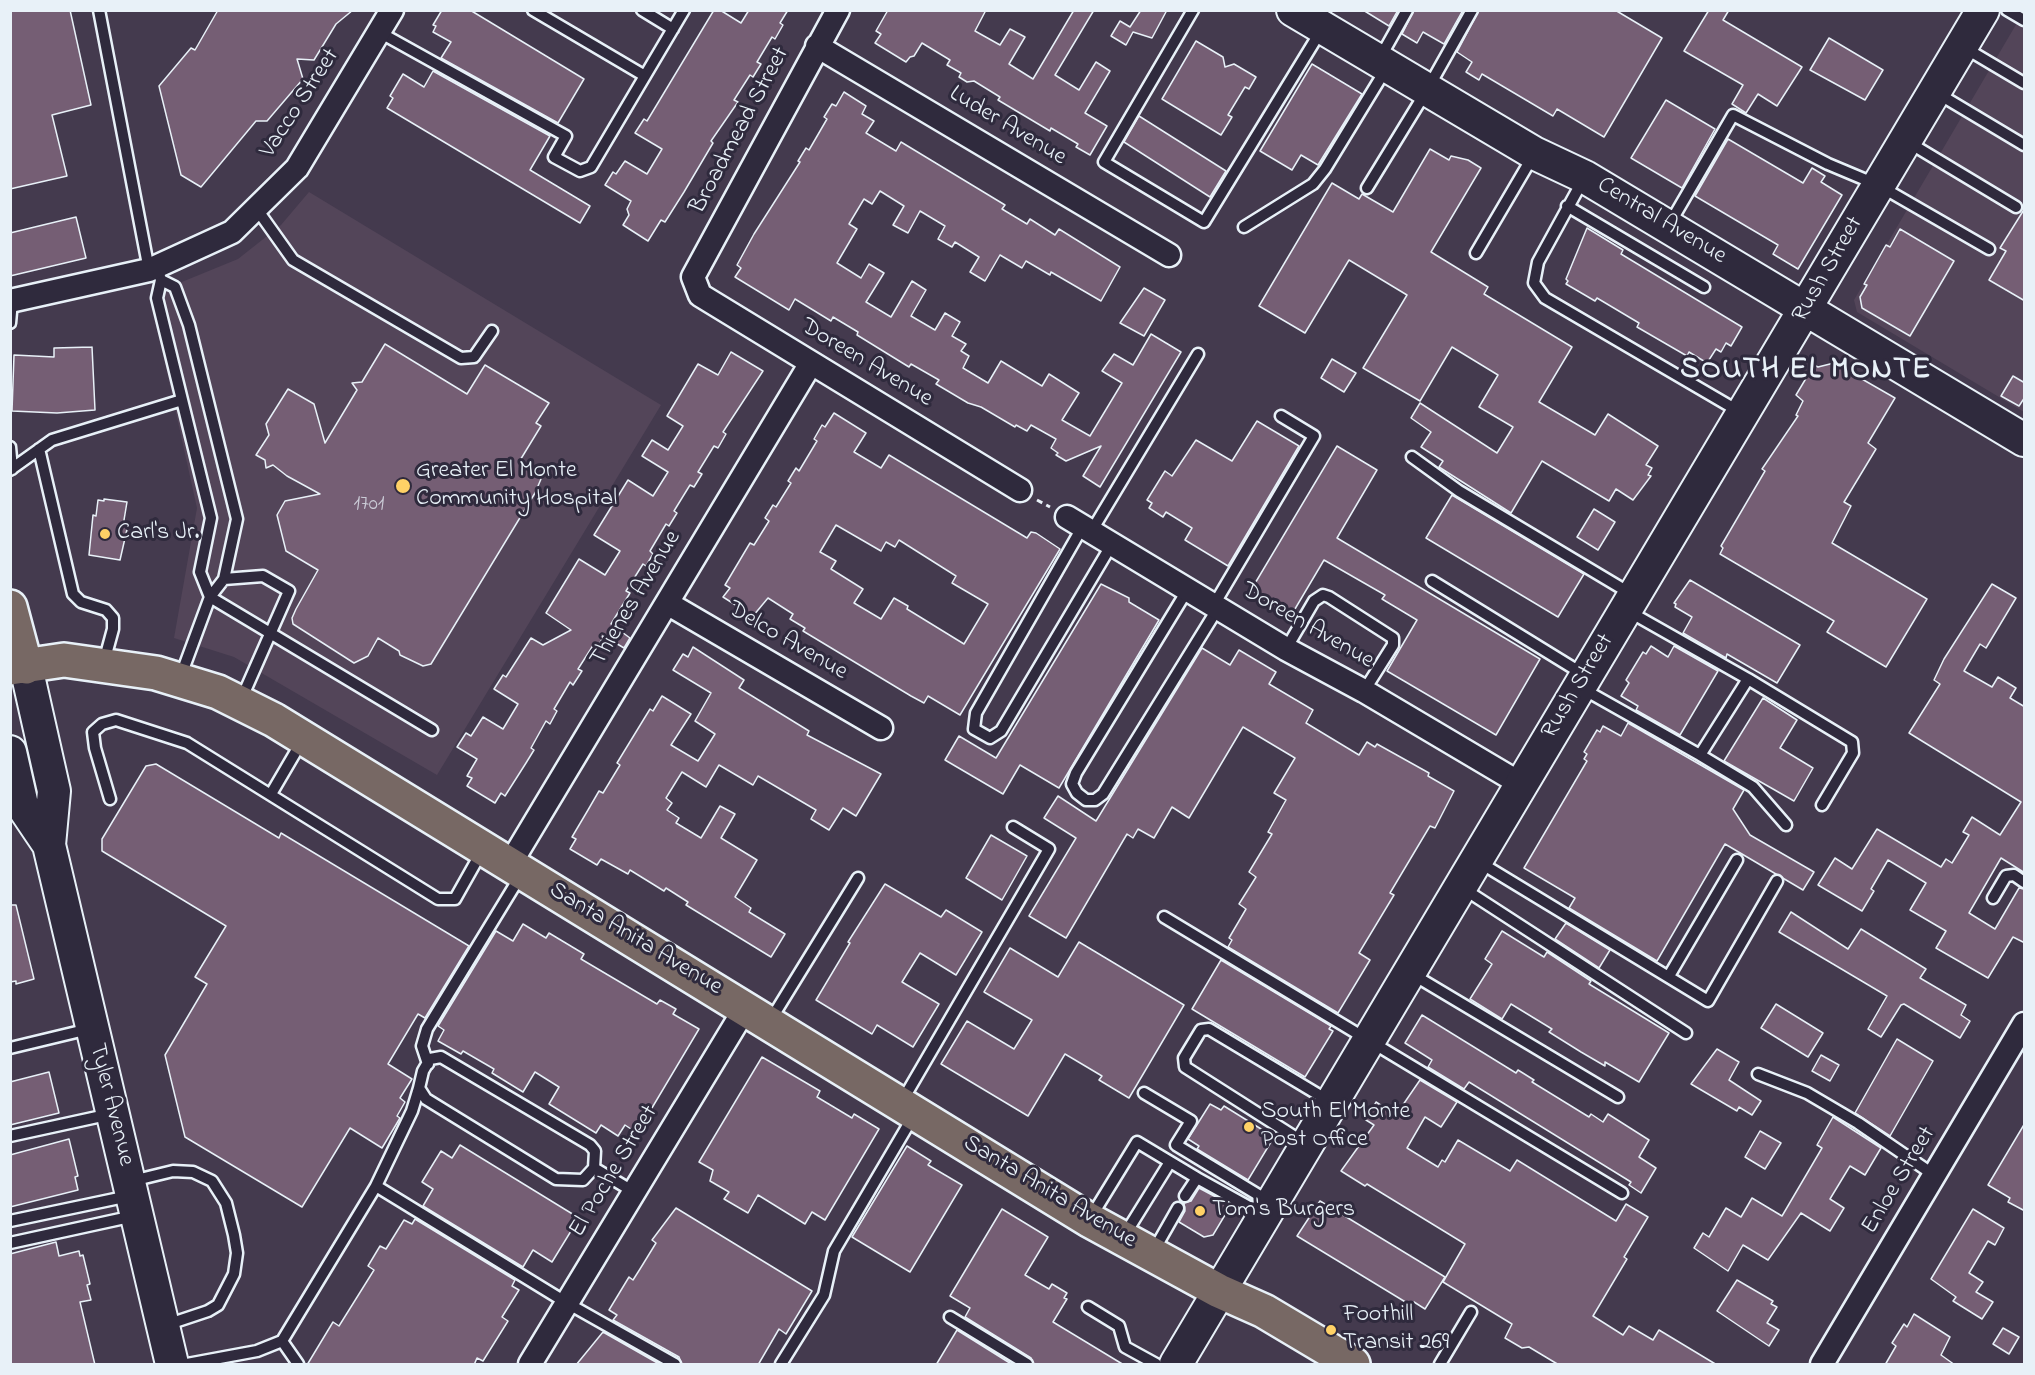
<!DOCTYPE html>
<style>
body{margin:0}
#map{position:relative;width:2035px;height:1375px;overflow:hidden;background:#443a4e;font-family:"Indie Flower",sans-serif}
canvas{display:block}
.frame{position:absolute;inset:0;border:12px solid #e8f1f8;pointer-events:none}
</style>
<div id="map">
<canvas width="2035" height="1375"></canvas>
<div class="frame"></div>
</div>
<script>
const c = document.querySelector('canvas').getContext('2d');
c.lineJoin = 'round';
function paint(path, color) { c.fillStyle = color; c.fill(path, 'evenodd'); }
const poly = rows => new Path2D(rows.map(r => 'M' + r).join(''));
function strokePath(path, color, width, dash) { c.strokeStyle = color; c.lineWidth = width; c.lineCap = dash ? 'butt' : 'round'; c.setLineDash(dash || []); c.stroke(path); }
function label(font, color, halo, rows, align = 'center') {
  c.font = font + ' "Indie Flower",sans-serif'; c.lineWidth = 6; c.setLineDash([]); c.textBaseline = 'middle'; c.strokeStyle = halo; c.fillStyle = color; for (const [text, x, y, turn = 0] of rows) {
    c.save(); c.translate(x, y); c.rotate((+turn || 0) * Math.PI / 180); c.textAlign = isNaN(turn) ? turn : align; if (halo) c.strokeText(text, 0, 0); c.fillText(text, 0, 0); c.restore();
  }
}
paint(poly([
 [2024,11,2024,412,1857,312,1854,300],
 [309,192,661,405,437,775,234,657,174,638,197,508,150,295,238,259,281,225]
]), '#534559');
const building = poly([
 [10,10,70,10,91,105,52,115,67,176,10,189,10,10],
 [218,10,353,10,336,24,314,60,297,59,303,79,267,121,256,121,201,187,181,175,159,86,191,48,195,50,218,10],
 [442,10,470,10,584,79,558,123,441,58,451,42,433,32,436,26,433,25,442,10],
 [714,10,720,10,741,23,749,10,788,10,780,23,783,25,775,39,772,37,757,62,761,64,753,77,750,75,734,100,738,102,711,141,713,143,684,192,665,222,661,220,648,241,623,225,629,215,627,209,631,201,605,185,613,172,616,174,625,161,647,174,662,149,635,133,644,119,647,121,714,10],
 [888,10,986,10,975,31,1000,45,1010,29,1025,37,1009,64,1033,79,1074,10,1094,10,1055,75,1079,90,1096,62,1110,71,1085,113,1107,126,1090,155,1076,147,1078,144,1051,128,1050,131,998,100,1000,97,974,81,967,82,959,77,961,73,947,65,950,60,922,43,914,56,910,57,906,62,875,43,881,34,876,31,888,10],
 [1141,10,1167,10,1152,38,1133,32,1126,45,1111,36,1120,21,1130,27,1141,10],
 [1363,10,1398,10,1389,26,1363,10],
 [1414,10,1463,10,1444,44,1423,32,1417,43,1402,34,1414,10],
 [1479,10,1615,10,1662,38,1604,137,1557,109,1553,116,1482,74,1479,80,1466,72,1472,62,1457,52,1479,10],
 [1709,10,1729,10,1723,20,1802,67,1777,106,1758,94,1746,113,1732,104,1743,85,1684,51,1709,10],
 [1829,38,1883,70,1865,100,1810,70,1829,38],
 [1196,41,1223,57,1225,67,1234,64,1256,77,1249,89,1245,87,1228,115,1232,117,1221,135,1162,99,1196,41],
 [1312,64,1362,94,1318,165,1301,155,1292,170,1260,151,1312,64],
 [433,71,550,136,530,170,590,206,580,223,387,108,393,98,390,96,403,74,424,87,433,71],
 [844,92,866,106,862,114,874,121,866,133,896,151,901,142,1005,205,1002,209,1027,224,1030,219,1055,235,1059,229,1120,267,1101,301,1051,272,1050,275,1026,261,1022,268,1000,255,985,281,970,272,979,257,955,242,952,247,938,239,945,226,920,211,908,233,893,225,904,206,880,191,872,204,864,199,849,224,857,229,837,263,861,278,869,264,884,273,866,302,891,317,912,281,926,290,911,316,935,330,945,313,960,322,952,336,966,344,961,351,969,356,963,368,988,383,1001,361,1042,386,1049,374,1079,393,1062,420,1090,436,1122,383,1102,371,1114,354,1133,365,1151,334,1181,352,1100,487,1083,476,1101,446,1066,461,1056,455,1058,453,1051,448,1056,439,1031,425,1027,431,1016,425,1015,427,981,407,968,403,936,384,939,380,911,364,909,367,857,335,858,332,833,317,831,321,795,299,789,310,735,277,741,268,737,265,754,234,800,162,798,161,806,148,809,150,827,119,824,117,832,104,836,106,844,92],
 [1666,100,1715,129,1682,188,1631,158,1666,100],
 [1139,116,1226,171,1210,197,1124,142,1139,116],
 [1728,139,1803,183,1812,168,1825,176,1821,182,1842,195,1798,269,1773,254,1778,245,1695,196,1728,139],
 [1430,149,1449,160,1451,156,1468,160,1481,168,1431,252,1488,287,1484,294,1572,347,1539,402,1595,435,1608,414,1658,446,1646,465,1652,468,1648,475,1651,476,1633,500,1616,489,1609,501,1542,461,1511,513,1439,467,1443,461,1421,447,1431,432,1411,418,1420,403,1497,453,1513,427,1479,407,1498,375,1452,347,1420,401,1363,368,1407,295,1349,260,1305,333,1259,306,1332,183,1359,199,1362,194,1393,212,1430,149],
 [2025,208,2025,301,1989,280,2006,251,2000,248,2025,208],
 [76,217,86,258,10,276,10,233,76,217],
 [1587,228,1623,250,1621,254,1742,327,1731,346,1726,343,1721,352,1716,349,1707,363,1689,352,1687,356,1637,327,1639,323,1597,298,1595,301,1566,284,1568,281,1566,279,1587,228],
 [1900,229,1954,261,1910,336,1862,308,1860,297,1867,285,1864,284,1886,245,1890,247,1900,229],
 [1144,288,1165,300,1144,336,1120,323,1144,288],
 [385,344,467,394,485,365,549,403,536,423,541,426,519,462,541,479,535,493,431,664,423,666,400,655,399,651,378,638,368,656,354,663,293,624,292,618,296,609,318,570,286,551,277,515,285,501,320,494,287,476,273,465,266,468,265,460,256,455,269,435,266,424,288,389,314,404,325,443,357,390,352,383,362,382,385,344],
 [92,347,95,410,57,413,12,411,14,355,54,357,54,348,92,347],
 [731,352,763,371,723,432,726,434,718,448,714,446,698,472,702,474,694,487,690,485,674,511,677,513,669,526,666,524,650,551,653,554,646,566,643,564,626,591,630,593,611,624,630,638,624,648,604,636,598,646,594,644,578,669,582,671,573,685,570,682,554,709,557,711,550,724,546,721,531,748,534,750,526,763,505,796,501,793,495,803,467,786,472,778,467,776,477,759,457,747,466,733,471,736,483,717,503,729,518,704,494,689,503,675,506,677,531,638,543,645,571,630,546,613,579,559,605,575,620,551,594,535,628,480,653,496,668,472,642,456,652,440,668,450,683,426,667,416,698,364,718,375,731,352],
 [1332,359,1356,373,1344,392,1321,378,1332,359],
 [1834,363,1895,398,1868,443,1876,449,1844,502,1851,506,1832,543,1927,599,1886,667,1827,632,1834,621,1720,554,1723,548,1721,546,1765,471,1762,469,1798,416,1796,415,1803,401,1796,395,1814,365,1818,367,1834,363],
 [2013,376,2025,383,2025,397,2019,406,2001,396,2013,376],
 [834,413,866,433,854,452,881,468,889,455,1027,538,1031,532,1036,533,1060,549,960,715,928,696,924,703,911,696,803,631,805,628,790,619,793,614,768,598,753,616,723,597,730,588,725,585,750,543,754,545,769,521,765,518,773,505,776,507,791,483,788,481,796,468,799,471,817,441,814,439,822,425,825,427,834,413],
 [836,525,881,551,886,542,895,547,899,540,956,576,952,583,988,604,964,644,907,609,908,606,894,598,881,619,854,603,863,589,831,569,836,561,820,552,836,525],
 [1257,421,1299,446,1228,566,1185,540,1192,528,1166,512,1163,517,1149,508,1152,503,1147,500,1165,471,1172,476,1196,440,1232,461,1257,421],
 [1337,446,1377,470,1337,538,1540,659,1496,735,1387,671,1417,620,1382,599,1385,595,1324,560,1292,614,1276,604,1274,607,1251,590,1337,446],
 [1452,495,1584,574,1558,617,1426,538,1452,495],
 [104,499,127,502,124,520,128,525,120,560,89,555,93,515,96,516,98,500,104,501,104,499],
 [1594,509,1615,522,1598,550,1577,537,1594,509],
 [1690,580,1800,645,1777,683,1727,654,1726,658,1683,633,1692,617,1675,607,1676,604,1674,603,1690,580],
 [1101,584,1129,598,1129,602,1159,620,1059,788,1020,765,1003,794,945,760,959,736,996,758,1101,584],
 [1992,584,2016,598,1986,648,1980,644,1964,671,1992,687,1998,677,2016,688,2010,698,2025,707,2025,873,2001,858,1969,913,1995,929,2019,888,2025,889,2025,943,2013,937,1988,978,1936,948,1946,931,1910,910,1926,883,1888,860,1871,889,1874,891,1862,911,1818,885,1835,858,1852,869,1877,829,1941,867,1946,859,1952,863,1969,835,1963,832,1972,817,2000,835,2021,802,1909,733,1940,684,1934,680,1944,659,1992,584],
 [1651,646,1668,657,1674,646,1718,671,1680,735,1636,710,1638,706,1621,696,1629,683,1626,680,1643,652,1646,654,1651,646],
 [693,647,744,680,739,688,809,731,807,735,881,774,856,816,843,808,829,830,811,819,816,810,758,776,753,785,719,765,706,787,682,772,666,798,672,803,667,810,679,818,676,823,701,838,720,806,735,814,721,838,757,860,735,897,751,908,749,912,785,934,771,957,686,905,688,902,666,888,664,891,630,870,628,874,601,859,597,865,570,849,576,839,572,837,588,810,599,791,603,793,620,765,617,763,650,709,653,711,662,696,691,714,671,745,698,761,715,734,695,721,711,693,673,670,683,654,688,657,693,647],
 [1202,648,1230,665,1239,650,1276,672,1269,684,1313,710,1306,723,1359,755,1367,742,1375,747,1377,744,1429,773,1428,776,1454,791,1435,828,1430,826,1390,893,1394,895,1359,953,1370,960,1338,1013,1228,947,1232,940,1229,938,1246,909,1239,904,1256,877,1249,872,1272,834,1268,832,1286,800,1274,793,1295,758,1243,727,1189,818,1172,807,1154,838,1138,829,1133,838,1127,834,1066,938,1029,916,1076,838,1044,818,1058,796,1096,821,1202,648],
 [1763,698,1797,720,1780,748,1813,768,1794,801,1724,761,1763,698],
 [1628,723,1744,790,1733,809,1750,835,1814,872,1803,890,1725,844,1657,961,1569,908,1575,898,1524,868,1587,761,1584,759,1587,754,1584,752,1597,730,1600,732,1603,726,1621,736,1628,723],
 [156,764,279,838,281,833,469,946,425,1018,418,1014,388,1064,412,1079,400,1098,405,1102,397,1116,400,1118,382,1148,350,1128,302,1207,185,1137,165,1055,207,984,195,977,226,926,102,851,102,839,146,766,156,764],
 [991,835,1027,856,1002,900,966,878,991,835],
 [885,884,941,917,946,910,982,932,956,975,920,953,902,982,939,1004,913,1047,877,1025,872,1034,816,1000,850,943,848,942,885,884],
 [10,905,16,905,34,979,16,984,16,981,10,982,10,905],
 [1791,912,1848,949,1861,929,1926,969,1920,978,1966,1005,1961,1015,1970,1021,1960,1038,1904,1004,1901,1005,1881,1037,1868,1029,1887,996,1779,932,1791,912],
 [1566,923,1610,950,1599,968,1555,939,1566,923],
 [523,924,546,938,549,933,584,954,581,959,657,1004,660,1000,676,1009,673,1014,699,1029,637,1133,625,1125,618,1136,601,1125,596,1133,549,1104,559,1087,535,1072,523,1092,492,1073,494,1069,463,1051,461,1054,438,1041,444,1030,438,1026,496,931,513,941,523,924],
 [1502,931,1544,957,1547,952,1591,981,1589,984,1669,1033,1639,1082,1605,1062,1605,1066,1581,1052,1549,1032,1552,1029,1511,1004,1502,1019,1470,999,1492,964,1485,959,1502,931],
 [1079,942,1184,1005,1129,1098,1099,1080,1102,1076,1065,1054,1028,1116,941,1064,967,1021,1014,1049,1032,1020,984,992,1010,948,1058,977,1079,942],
 [1221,960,1331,1026,1329,1029,1333,1031,1305,1077,1192,1009,1221,960],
 [1776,1004,1823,1033,1808,1057,1761,1028,1776,1004],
 [1422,1015,1516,1073,1518,1070,1534,1080,1532,1082,1589,1117,1591,1114,1603,1122,1608,1114,1649,1140,1639,1157,1656,1168,1641,1193,1629,1185,1631,1182,1469,1082,1464,1089,1428,1067,1432,1060,1405,1043,1422,1015],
 [1897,1039,1933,1061,1890,1136,1855,1113,1897,1039],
 [1717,1049,1739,1062,1729,1080,1761,1101,1752,1115,1739,1107,1737,1111,1691,1084,1717,1049],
 [1821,1055,1839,1065,1830,1081,1812,1071,1821,1055],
 [762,1057,820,1091,817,1097,852,1118,854,1114,879,1129,825,1220,812,1212,805,1224,758,1195,748,1213,724,1199,729,1192,710,1181,713,1170,699,1162,762,1057],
 [49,1072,59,1113,10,1125,10,1082,49,1072],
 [1420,1080,1457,1102,1441,1127,1425,1117,1407,1148,1438,1167,1442,1160,1445,1162,1458,1140,1510,1171,1517,1160,1616,1221,1626,1204,1648,1217,1624,1257,1627,1259,1593,1316,1623,1335,1629,1326,1653,1340,1659,1330,1717,1365,1559,1365,1529,1347,1522,1348,1505,1338,1512,1324,1443,1282,1465,1244,1367,1184,1365,1186,1341,1171,1374,1125,1366,1120,1376,1102,1396,1115,1420,1080],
 [1210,1104,1221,1110,1224,1106,1274,1137,1248,1180,1197,1149,1199,1146,1188,1139,1210,1104],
 [1833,1117,1881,1148,1865,1175,1850,1166,1830,1199,1844,1208,1830,1231,1801,1213,1768,1260,1743,1245,1728,1271,1694,1248,1703,1233,1709,1237,1726,1208,1741,1217,1752,1198,1782,1216,1822,1148,1817,1145,1833,1117],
 [2025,1123,2025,1211,2008,1202,2010,1198,1988,1185,2025,1123],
 [1760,1131,1781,1143,1765,1169,1745,1157,1760,1131],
 [69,1139,78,1176,75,1177,78,1190,10,1207,10,1155,69,1139],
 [460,1145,579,1218,552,1262,533,1250,523,1267,423,1206,433,1189,422,1182,441,1151,452,1158,460,1145],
 [907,1146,931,1161,928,1165,962,1185,910,1272,852,1237,907,1146],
 [1199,1188,1231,1205,1213,1235,1204,1237,1179,1222,1185,1211,1184,1203,1191,1201,1199,1188],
 [1320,1201,1445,1277,1425,1309,1414,1302,1412,1306,1297,1236,1320,1201],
 [676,1208,812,1291,786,1334,779,1329,758,1365,682,1365,679,1357,613,1320,617,1315,609,1310,629,1277,633,1280,640,1269,656,1243,652,1240,676,1208],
 [1002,1209,1048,1237,1025,1275,1049,1289,1052,1284,1067,1293,1064,1298,1067,1299,1053,1322,1124,1365,1034,1365,1031,1358,965,1317,970,1308,950,1296,1002,1209],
 [1973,1209,2004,1228,1995,1245,1988,1241,1969,1273,1983,1282,1976,1292,1993,1302,1982,1319,1953,1301,1956,1297,1931,1279,1973,1209],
 [415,1219,515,1280,512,1286,519,1290,502,1317,508,1321,483,1361,477,1358,474,1365,307,1365,333,1322,339,1326,374,1270,368,1266,380,1246,386,1249,404,1220,412,1224,415,1219],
 [56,1242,59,1256,79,1251,80,1256,83,1255,90,1284,87,1285,91,1300,80,1302,95,1365,10,1365,10,1254,56,1242],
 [1737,1280,1773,1301,1771,1304,1777,1307,1767,1323,1779,1330,1769,1346,1717,1311,1737,1280],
 [1914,1314,1950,1337,1941,1355,1955,1365,1885,1365,1896,1346,1892,1343,1904,1324,1907,1327,1914,1314],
 [2003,1328,2019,1337,2009,1354,1993,1344,2003,1328],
 [957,1330,1013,1365,936,1365,957,1330],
 [603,1332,661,1365,576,1365,603,1332]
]);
paint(building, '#755e74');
strokePath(building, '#e8f1f8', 1.5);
const lane = poly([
 [99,10,149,270],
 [533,10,645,76],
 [642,10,673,29],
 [1193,10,1104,162,1204,222,1322,29],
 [2007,10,2024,20],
 [379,32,566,136,554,157,580,171,591,167,684,10],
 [1965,48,2024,83],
 [1380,58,1407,10],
 [1937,93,2024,145],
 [1908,142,2016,207],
 [1583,180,1538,262,1534,283,1545,298,1740,412],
 [1367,188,1427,90,1472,10],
 [1567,206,1704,287],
 [256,208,293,260,461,358,474,357,492,331],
 [1669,225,1733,115,1828,164,1878,185,1989,249],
 [1244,227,1313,184,1325,169,1386,69],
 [1476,253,1533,156],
 [157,267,161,280,157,298,211,518,200,572,210,597,432,730],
 [161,280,175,287,189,325,237,519,224,579,210,597,180,678],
 [10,323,12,301],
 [10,447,12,469],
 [39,449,73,594,81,602,106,610,113,618,113,629,104,662],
 [1412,457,1459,491,1633,595],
 [10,470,52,440,182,400],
 [1083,526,976,713,974,729,990,738,1001,731,1112,544],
 [1091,532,1198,354],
 [224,579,263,576,289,591,241,700],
 [1432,581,1583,674],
 [1188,589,1076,773,1072,784,1077,793,1086,800,1095,800,1103,794,1218,608,1218,598,1314,436,1281,416],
 [1628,611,1748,679,1852,742,1853,753,1822,805],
 [1286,649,1314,601,1323,595,1329,597,1393,638,1393,645,1364,691],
 [1583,689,1700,755,1748,679],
 [1700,755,1753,787,1786,825],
 [271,794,302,741],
 [110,799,95,748,93,732,102,724,116,720,187,743,438,899,455,899,482,851],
 [1479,862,1708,1001,1777,881],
 [1464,889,1686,1033],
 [1993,898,2006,876,2014,875,2024,882],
 [1164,917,1622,1193],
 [1412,974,1618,1097],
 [1669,976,1737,860],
 [770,1021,858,878],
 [10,1048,89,1029],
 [441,1057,590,1145,595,1151,594,1168,583,1180,556,1179,426,1099,419,1088,423,1071,430,1059,441,1057],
 [428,1064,422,1046,427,1029,521,875],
 [1758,1074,1807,1093,1858,1123,1934,1175],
 [1144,1093,1191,1121,1176,1145,1270,1202],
 [901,1103,1049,849,1013,827],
 [10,1136,111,1114],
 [1306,1144,1185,1067,1184,1058,1201,1030,1209,1029,1329,1101],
 [594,1168,634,1192],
 [1197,1178,1262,1214],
 [132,1181,173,1171,193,1172,212,1181,226,1203,234,1235,237,1253,234,1274,218,1305,208,1311,166,1325],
 [376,1186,412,1111,419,1088],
 [1091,1217,1137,1142,1197,1178,1185,1196],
 [10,1221,129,1196],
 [1124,1236,1170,1162],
 [10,1243,134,1216],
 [1153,1252,1178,1208],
 [1088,1307,1119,1326,1125,1347,1156,1364],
 [950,1317,1027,1364],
 [282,1341,298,1364],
 [187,1364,257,1351,282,1341,376,1186,567,1303,675,1364],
 [781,1364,824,1295,834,1251,914,1115],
 [1440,1364,1471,1312]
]);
const street = poly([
 [838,10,693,277,700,295,1020,490],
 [817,46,1169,255],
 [10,301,149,270,232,232,297,168,392,10],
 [1067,517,1286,649,1364,691,1521,784],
 [667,603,881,728],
 [510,864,811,363],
 [530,1364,746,1007],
 [1822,1364,2024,1024]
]);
const secondary = poly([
 [1293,10,1534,153,1585,177,2024,440],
 [26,667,54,791,49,845,172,1364],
 [10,752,22,805,49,845],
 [1176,1364,1983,10]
]);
const primary = poly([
 [10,607,26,667],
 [10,668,64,660,156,673,218,692,274,720,1089,1220,1219,1291,1264,1311,1353,1364]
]);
strokePath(lane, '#e8f1f8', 15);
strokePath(street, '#e8f1f8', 27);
strokePath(secondary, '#e8f1f8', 36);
strokePath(primary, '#e8f1f8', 38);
strokePath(poly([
 [1037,500,1050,507]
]), '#e8f1f8', 3, [6, 4.5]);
strokePath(lane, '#2f2a3d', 10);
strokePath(street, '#2f2a3d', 22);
strokePath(secondary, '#2f2a3d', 32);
strokePath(primary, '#776864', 33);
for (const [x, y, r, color] of [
 [403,486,8,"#ffd166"],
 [105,534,6,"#ffd166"],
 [1249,1127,6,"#ffd166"],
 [1200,1211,6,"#ffd166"],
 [1331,1330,6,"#ffd166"]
]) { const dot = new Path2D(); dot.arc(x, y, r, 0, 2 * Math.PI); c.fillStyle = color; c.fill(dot); strokePath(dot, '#2f2a3d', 2); }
label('21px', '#cbccd7', null, [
 ["1701",369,506]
]);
label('24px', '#e8f1f8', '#2f2a3d', [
 ["Vacco Street",301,104,-57],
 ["Luder Avenue",1007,127,31],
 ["Broadmead Street",741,131,-62],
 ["Central Avenue",1661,222,31],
 ["Rush Street",1829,270,-60],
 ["Doreen Avenue",866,364,31],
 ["Thienes Avenue",637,599,-59],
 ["Doreen Avenue",1307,627,30],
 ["Delco Avenue",787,642,30],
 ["Rush Street",1579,687,-59],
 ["Santa Anita Avenue",635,940,31],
 ["Tyler Avenue",110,1105,76],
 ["El Poche Street",615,1172,-59],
 ["Enloe Street",1900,1181,-59],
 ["Santa Anita Avenue",1049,1193,31]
]);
label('24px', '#e8f1f8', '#2f2a3d', [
 ["Greater El Monte",416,472],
 ["Community Hospital",416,500],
 ["Carl's Jr.",117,534],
 ["South El Monte",1261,1113],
 ["Post Office",1261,1141],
 ["Tom's Burgers",1212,1211],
 ["Foothill",1343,1316],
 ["Transit 269",1343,1344]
], 'left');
c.letterSpacing = '1.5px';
label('bold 30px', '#e8f1f8', '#2f2a3d', [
 ["SOUTH EL MONTE",1806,372]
]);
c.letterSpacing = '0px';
</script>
